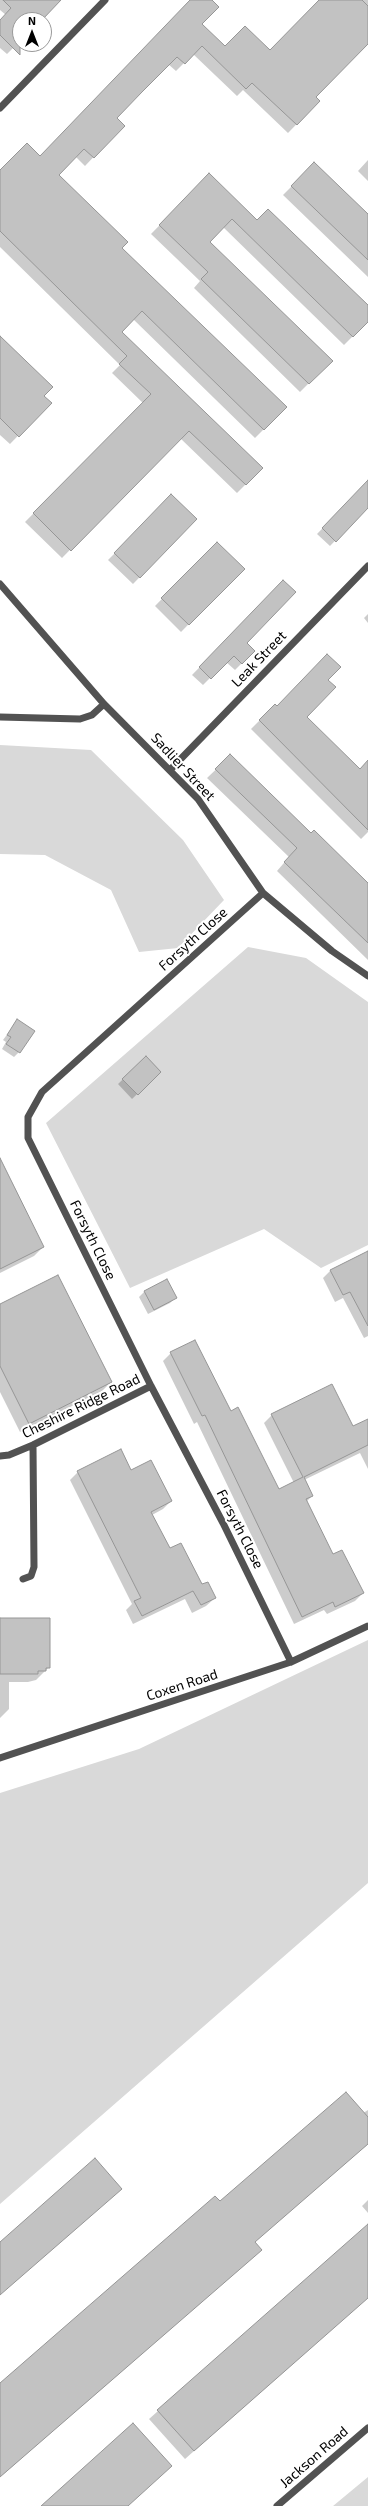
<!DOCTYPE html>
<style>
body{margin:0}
#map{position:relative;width:368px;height:2506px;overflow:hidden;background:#fff;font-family:"Exo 2",sans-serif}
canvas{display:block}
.north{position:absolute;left:12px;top:12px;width:40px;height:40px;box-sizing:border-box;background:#fff;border:1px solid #999;border-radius:50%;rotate:0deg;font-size:11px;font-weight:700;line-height:16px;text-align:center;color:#000}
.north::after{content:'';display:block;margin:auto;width:14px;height:18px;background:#000;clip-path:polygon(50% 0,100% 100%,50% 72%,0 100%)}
</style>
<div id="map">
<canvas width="368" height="2506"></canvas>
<div class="north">N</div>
</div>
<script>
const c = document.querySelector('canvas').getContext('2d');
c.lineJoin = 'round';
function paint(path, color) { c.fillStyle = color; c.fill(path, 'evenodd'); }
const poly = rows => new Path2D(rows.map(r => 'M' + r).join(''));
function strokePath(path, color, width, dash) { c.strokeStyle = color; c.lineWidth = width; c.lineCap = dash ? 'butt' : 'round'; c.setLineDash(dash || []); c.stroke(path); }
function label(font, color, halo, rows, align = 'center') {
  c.font = font + ' "Exo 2",sans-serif'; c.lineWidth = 4; c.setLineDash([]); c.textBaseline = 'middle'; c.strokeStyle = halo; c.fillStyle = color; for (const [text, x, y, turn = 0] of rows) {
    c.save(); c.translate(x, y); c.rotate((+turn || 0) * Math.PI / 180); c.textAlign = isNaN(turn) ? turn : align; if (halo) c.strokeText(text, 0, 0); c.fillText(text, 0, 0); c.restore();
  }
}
paint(poly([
 [0,745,91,750,183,840,224,900,178,948,139,952,111,890,45,855,0,854],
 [248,947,306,958,368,1002,368,1245,321,1268,264,1229,130,1288,46,1123],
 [368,1640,368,1883,0,2204,0,1793,139,1749],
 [368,2477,368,2506,333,2506]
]), '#d9d9d9');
paint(poly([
 [0,0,60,0,40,20,20,20,20,41,7,54,0,48,0,21,6,15,0,10],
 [191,0,211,0,201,24,225,47,270,51,320,0,368,0,368,42,314,97,319,101,288,133,243,90,237,96,193,54,176,71,168,64,116,118,123,126,85,166,75,156,57,175,120,248,286,407,255,438,133,319,120,332,262,468,237,493,180,438,62,558,25,522,143,403,112,373,120,365,0,247,0,171,40,158],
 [368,160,368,181,358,171],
 [314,164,368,216,368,277,283,195],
 [209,175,257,221,368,307,368,321,344,345,223,227,209,242,331,361,300,392,194,288,200,281,151,234],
 [0,338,50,403,10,444,0,435],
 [362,488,368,494,368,507,330,546,317,534],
 [172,496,196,519,133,584,108,560],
 [217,543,243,569,181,632,155,606],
 [283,582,245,643,254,651,235,670,226,662,203,685,192,675],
 [368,614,368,623,364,618],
 [327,680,305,717,359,770,368,761,368,832,361,839,251,729,275,705,277,707],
 [230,756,311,834,368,884,368,960,277,871,289,857,207,778],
 [17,1021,19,1052,14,1057,2,1049,6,1042,3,1040],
 [146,1057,160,1072,132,1099,118,1084],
 [0,1161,43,1247,34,1256,0,1273],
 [368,1252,368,1336,364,1338,343,1298,335,1302,323,1278,330,1271],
 [144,1292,175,1298,170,1303,148,1314,139,1297],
 [0,1305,111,1382,102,1391,20,1432,0,1392],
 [171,1353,230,1412,278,1490,294,1483,264,1423,272,1415,353,1428,368,1420,368,1469,360,1453,304,1480,312,1496,306,1502,333,1555,363,1593,355,1601,327,1614,324,1610,294,1624,197,1422,194,1424,163,1361],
 [131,1471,171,1501,163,1509,152,1515,170,1549,215,1598,206,1606,192,1613,185,1599,133,1624,126,1610,132,1604,70,1480,78,1472],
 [0,1619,49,1667,36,1680,28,1682,9,1682,9,1709,0,1718],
 [368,2110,368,2144,254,2242,252,2258,0,2477,0,2385,220,2203],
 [368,2200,368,2213,362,2206],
 [368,2225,368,2297,185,2459,149,2419]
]), '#0003');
const building = poly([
 [3,0,61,0,42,20,20,20,20,55,0,35,0,20,11,8,3,0],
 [190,0,212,0,219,7,202,24,225,46,245,26,270,50,319,0,362,0,368,6,368,44,316,97,320,101,297,125,252,83,246,89,202,46,185,64,177,57,142,92,117,118,125,126,94,158,84,149,59,175,128,242,122,248,287,407,264,430,142,311,122,332,263,468,246,485,189,431,71,551,33,513,151,394,119,364,127,356,0,231,0,170,27,143,40,156,190,0],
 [314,162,368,214,368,260,291,186,314,162],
 [209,173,257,220,268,209,368,305,368,322,353,337,232,219,210,242,333,361,309,384,201,279,208,272,159,225,209,173],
 [0,336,53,387,44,396,52,403,19,437,0,418,0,336],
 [368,480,368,508,336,542,322,528,368,480],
 [171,494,197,519,140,578,114,553,171,494],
 [217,542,245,569,189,625,161,598,217,542],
 [283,580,296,592,247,643,255,651,242,664,234,656,211,679,199,667,283,580],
 [327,654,341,667,328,680,336,687,307,717,360,769,368,760,368,830,259,720,275,704,277,706,327,654],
 [230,754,311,833,314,830,368,883,368,943,284,862,297,848,215,769,230,754],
 [17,1019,35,1031,20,1053,6,1044,11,1037,7,1035,17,1019],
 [146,1056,161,1072,138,1095,122,1079,146,1056],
 [0,1158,44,1247,0,1269,0,1158],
 [368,1251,368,1326,350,1292,343,1295,330,1270,368,1251],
 [58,1275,112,1382,29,1424,0,1366,0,1304,58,1275],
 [167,1279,177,1298,154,1310,144,1291,167,1279],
 [195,1340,231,1411,238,1407,279,1489,303,1477,271,1414,332,1384,353,1426,368,1419,368,1445,304,1477,313,1496,306,1499,333,1554,342,1550,364,1593,335,1607,333,1602,302,1617,205,1415,202,1416,170,1352,195,1340],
 [121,1449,131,1470,151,1460,172,1501,151,1512,170,1548,181,1543,202,1584,208,1582,216,1598,201,1605,193,1591,142,1616,134,1601,141,1598,77,1471,121,1449],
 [0,1618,50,1618,50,1668,46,1668,46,1671,38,1671,38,1674,0,1674,0,1618],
 [346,2092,368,2117,368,2144,255,2242,262,2250,0,2477,0,2383,215,2196,220,2201,346,2092],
 [95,2158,122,2189,0,2295,0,2242,95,2158],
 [368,2224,368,2298,194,2451,157,2410,368,2224],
 [133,2423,172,2466,128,2506,41,2506,133,2423]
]);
paint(building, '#c2c2c2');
strokePath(building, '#969696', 1);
strokePath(poly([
 [0,108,105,0],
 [0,584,104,704,198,799,263,893,332,951,368,976],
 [0,717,80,719,92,715,104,704],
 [170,770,368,566],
 [263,893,42,1092,28,1117,28,1138,151,1386,223,1523,291,1662],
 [0,1456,9,1455,33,1445,151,1386],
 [23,1579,31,1576,34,1567,33,1445],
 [0,1758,291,1662,368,1626],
 [277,2506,368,2428]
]), '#525252', 7);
label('14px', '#000', '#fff', [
 ["Leak Street",259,659,-46],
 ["Sadlier Street",183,767,47],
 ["Forsyth Close",193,939,-42],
 ["Forsyth Close",93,1240,64],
 ["Cheshire Ridge Road",81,1406,-26],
 ["Forsyth Close",240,1529,63],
 ["Coxen Road",182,1685,-18],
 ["Jackson Road",314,2457,-41]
]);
</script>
